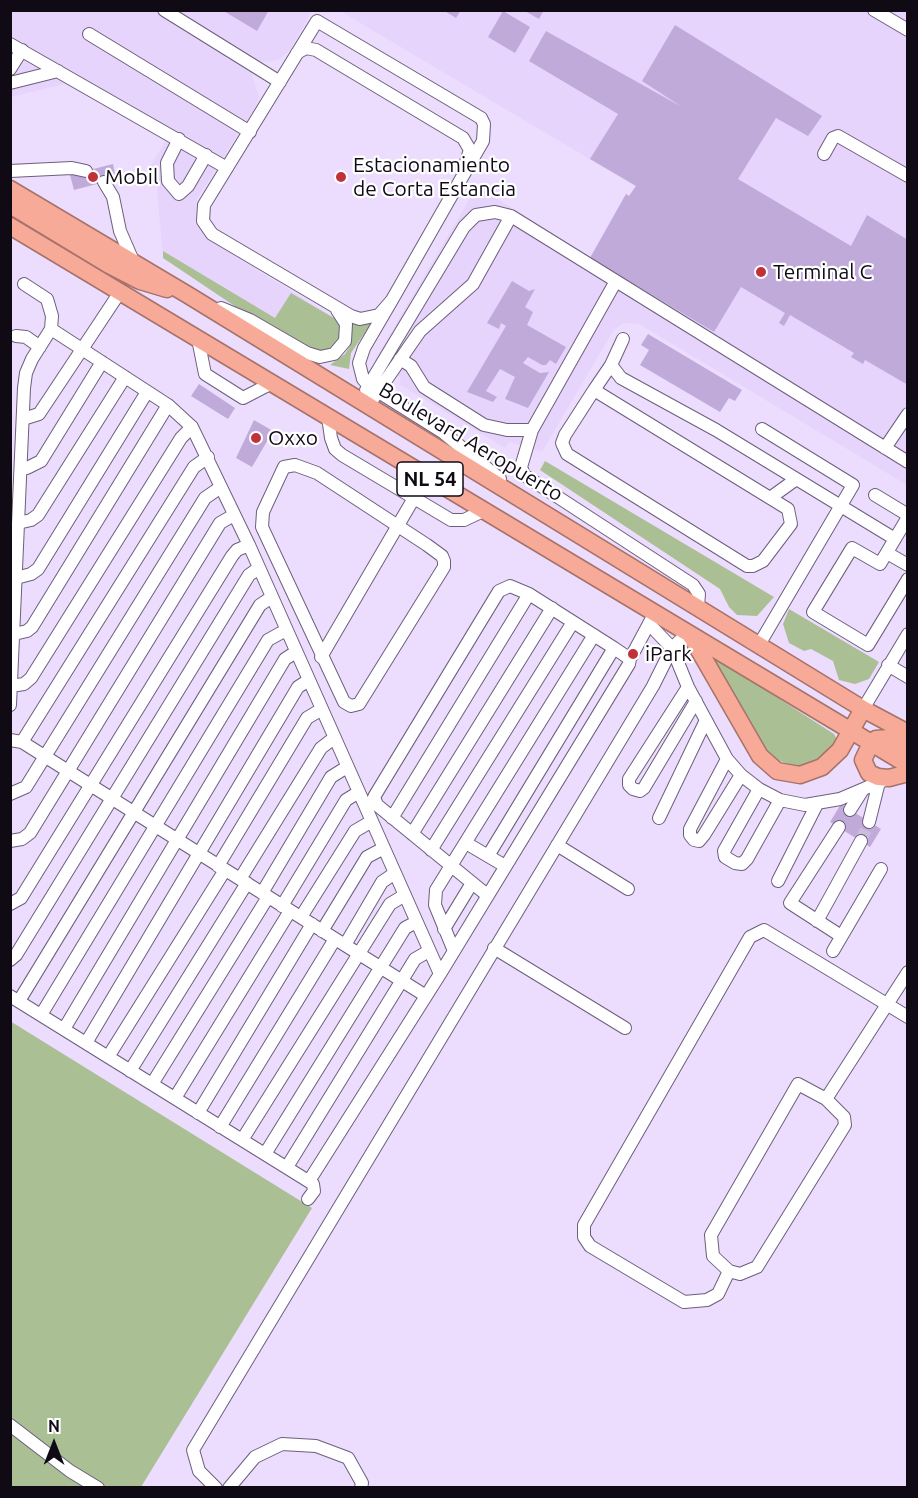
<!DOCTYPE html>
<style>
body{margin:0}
#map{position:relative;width:918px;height:1498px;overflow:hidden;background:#ecddfe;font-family:Ubuntu,sans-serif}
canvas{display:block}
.frame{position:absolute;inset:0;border:12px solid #100a15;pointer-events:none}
.north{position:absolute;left:24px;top:1414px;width:60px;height:60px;-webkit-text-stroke:4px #fff;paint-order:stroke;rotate:0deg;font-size:16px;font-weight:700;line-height:24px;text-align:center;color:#100a15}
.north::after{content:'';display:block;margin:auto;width:21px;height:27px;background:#100a15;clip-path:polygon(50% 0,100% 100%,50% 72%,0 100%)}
</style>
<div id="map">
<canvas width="918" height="1498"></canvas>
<div class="frame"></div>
<div class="north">N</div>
</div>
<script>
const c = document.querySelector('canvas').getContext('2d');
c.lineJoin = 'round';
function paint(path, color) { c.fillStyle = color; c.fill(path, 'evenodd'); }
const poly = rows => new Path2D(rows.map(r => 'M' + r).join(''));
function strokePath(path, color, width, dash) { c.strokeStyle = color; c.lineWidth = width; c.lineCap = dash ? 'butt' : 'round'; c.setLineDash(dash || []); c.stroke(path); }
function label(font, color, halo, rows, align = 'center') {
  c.font = font + ' Ubuntu,sans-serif'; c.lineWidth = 4.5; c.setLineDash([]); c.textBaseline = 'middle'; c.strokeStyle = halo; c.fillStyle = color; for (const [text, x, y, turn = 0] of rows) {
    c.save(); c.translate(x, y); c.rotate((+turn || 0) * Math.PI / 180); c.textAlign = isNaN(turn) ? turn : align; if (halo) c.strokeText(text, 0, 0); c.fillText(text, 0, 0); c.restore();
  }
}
paint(poly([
 [11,11,312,11,290,50,280,59,271,62,260,61,252,76,259,96,256,106,197,199,196,217,203,232,216,244,339,321,334,354,163,258,156,177,148,170,166,140,65,84,11,97],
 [340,11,907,11,907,485,639,324,623,323,613,331,542,452,509,442,505,448,399,384,401,378,374,361,477,186,590,257,626,194,629,196,635,186]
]), '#e7d4fd');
paint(poly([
 [163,251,275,318,291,293,339,321,345,341,320,357,248,315,163,258],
 [349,322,372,322,351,353,349,369,330,365,345,354,350,346,352,336],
 [545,461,774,597,757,616,737,615,729,607,720,589,540,470],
 [789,609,879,662,869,679,855,684,839,680,833,661,811,649,804,651,789,643,783,624],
 [708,653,834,734,837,740,824,755,805,765,795,766,771,758],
 [10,1021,312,1208,141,1487,11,1487]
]), '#aabf94');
paint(poly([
 [222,10,269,10,257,31],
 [443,10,461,10,456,18],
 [523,10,544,10,539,19],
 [503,11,530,27,515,53,488,37],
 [675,25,822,116,808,136,776,118,738,179,851,246,867,215,908,240,908,385,865,360,863,364,851,357,854,353,790,315,784,326,779,323,785,313,741,287,714,332,590,258,626,194,629,196,636,186,590,159,618,114,529,61,546,31,682,107,642,81],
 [113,164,116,179,74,190,70,175],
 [512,281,529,291,535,289,525,307,533,312,527,325,566,347,556,364,550,360,546,365,542,365,528,357,523,363,540,373,549,372,528,408,505,399,515,377,500,369,486,391,497,397,493,402,467,392,506,326,501,323,499,329,487,323],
 [648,334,742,390,735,401,729,398,720,412,640,365,649,350,641,345],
 [199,384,235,408,228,419,191,396],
 [254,420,273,431,252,467,236,458],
 [841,804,881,829,870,847,830,822]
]), '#c0aada');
strokePath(poly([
 [86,171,104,182],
 [861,841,869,822]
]), '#cbbddb', 12, [12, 6]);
const minor = poly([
 [164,10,280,82],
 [874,10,908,30],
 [89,34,250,132],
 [10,44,227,168],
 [297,53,306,48,316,50,463,138,470,150,466,162],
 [10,69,22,50],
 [10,83,58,71],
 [179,139,167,163,168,181,179,194,188,186,206,155],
 [824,154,833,138,838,136,908,176],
 [10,171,72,168,86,171],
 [104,182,113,197,120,231,133,261],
 [616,281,532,430,521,467,524,475,693,585,699,594,698,606],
 [392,300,379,315,360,319,351,316,212,234,203,221,204,205,317,21,481,118,484,124,483,141,457,186,392,300,364,348,359,363,363,379,369,386,444,433,500,479],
 [221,308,250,320,307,353,320,357,334,354,345,341,346,324,337,310],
 [51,329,168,405,192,427,249,545,440,974],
 [16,336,26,337,40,347],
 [198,339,205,374,243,398,272,383],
 [623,339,611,365,621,378,716,430,895,539],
 [400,359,411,366,424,387,484,425,507,430,532,430],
 [366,390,464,227,476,215,495,212,511,216,908,462],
 [594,390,788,509,791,524,763,561,753,566,747,566,567,454,562,443,565,435,594,390],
 [594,390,611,365],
 [368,406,420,331,473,284,511,216],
 [328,417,331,438,335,449,342,455,451,520,464,520,483,511],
 [23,419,39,414,120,292],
 [885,448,908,414],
 [295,465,317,473,427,545,442,556,444,561,444,567,359,704,351,706,344,702,262,527,263,512,284,467,295,465],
 [21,468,27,468,41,461,102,362],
 [875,495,908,515],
 [770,498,795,480],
 [908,517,880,564,852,548,813,612,868,645,908,579],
 [18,523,31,520,38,515,125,377],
 [887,553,908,565],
 [16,578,31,574,38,569,147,392],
 [649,624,672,648,688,687,727,759,741,775,759,789,780,800,805,805,840,799,887,779],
 [14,634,27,631,32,627,168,405],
 [760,643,853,485,762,429],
 [321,657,414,498],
 [630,659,652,618],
 [888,665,908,677],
 [11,686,24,684,31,678,181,438,192,427],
 [688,687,629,779,629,785,633,789,640,791,644,788,696,701],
 [10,705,24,388,26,373,32,359,51,329,52,316,47,299,24,284],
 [863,709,908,634],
 [10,740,22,742,426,996],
 [22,742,194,467,208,457],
 [727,759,690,829,690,835,694,840,699,841,704,835,741,775],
 [759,789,724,851,725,857,735,863,742,864,747,859,780,800],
 [10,794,26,787,205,498,221,487],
 [850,810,862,791],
 [392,818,529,594],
 [659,818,706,720],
 [869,822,879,782],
 [839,827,790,903,841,936],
 [412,834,552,608],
 [10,841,22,839,30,833,220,523,234,515],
 [466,843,505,866],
 [557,845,628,889],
 [431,850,573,622],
 [488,856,614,648],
 [218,866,307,718,322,709],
 [240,879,321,748,334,738],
 [778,881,817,804],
 [262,893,331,777,347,767],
 [10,904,21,898,232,556,237,550,249,545],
 [282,906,346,800,359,792],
 [301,917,355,831,372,821],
 [817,921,861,841],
 [444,929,472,883],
 [322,931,367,857,384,848],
 [345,945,382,882,395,873],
 [494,948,625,1028],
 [454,951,435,905,436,890,594,635],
 [833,951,881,869],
 [10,960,16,955,249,575,259,568],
 [10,996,313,1184,314,1191,308,1199],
 [19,1001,260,605,272,597],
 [41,1015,268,640,286,630],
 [64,1029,285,659,296,652],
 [86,1043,298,687,309,680],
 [108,1057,225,870],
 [130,1071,247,883],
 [152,1084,268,897],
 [798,1084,826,1099,844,1117,845,1125,757,1267,740,1274,729,1271,713,1256,711,1235,798,1084],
 [175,1098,290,911],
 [826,1099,908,972],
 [198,1113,312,924],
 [220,1127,335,939],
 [242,1140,390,904,405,895],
 [265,1154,405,928,416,922],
 [287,1167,415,959,429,951],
 [309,1181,440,974,629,664,630,659,614,648,529,594,510,586,499,591,374,797,377,805,487,895],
 [729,1271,718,1294,707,1300,684,1302,590,1246,584,1237,584,1225,750,937,764,930,908,1017],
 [10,1425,70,1471,98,1488],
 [216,1488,199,1471,193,1450,653,686,672,648,687,634],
 [229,1488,255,1457,282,1444,316,1446,348,1458,362,1483,361,1488]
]);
const highway = poly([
 [10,189,188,295,863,709,908,733],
 [10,205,109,265,140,281,167,289],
 [10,226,908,765],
 [692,638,760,756,777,771,800,775,822,767,840,750,863,709],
 [908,747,889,738,876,739,871,743,863,760,869,773,878,777,889,778,908,773]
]);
strokePath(minor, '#6c5f7c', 14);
strokePath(highway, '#a6726a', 19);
strokePath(minor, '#fff', 12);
strokePath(highway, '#f6aa97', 16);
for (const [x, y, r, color] of [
 [93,177,6,"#c13139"],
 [341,177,6,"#c13139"],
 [761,272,6,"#c13139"],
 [256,438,6,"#c13139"],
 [633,654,6,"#c13139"]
]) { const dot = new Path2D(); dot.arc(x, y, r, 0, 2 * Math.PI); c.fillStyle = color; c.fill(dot); strokePath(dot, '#fff', 2); }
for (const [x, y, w] of [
 [430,479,66]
]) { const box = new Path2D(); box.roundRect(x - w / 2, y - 17, w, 34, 4.5); c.fillStyle = '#fff'; c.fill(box); strokePath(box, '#100a15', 1.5); }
label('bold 20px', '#100a15', null, [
 ["NL 54",430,479]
]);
label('21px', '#100a15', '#fff', [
 ["Estacionamiento",353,165],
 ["de Corta Estancia",353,189],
 ["Mobil",105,177],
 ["Terminal C",773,272],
 ["Oxxo",268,438],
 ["iPark",645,654]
], 'left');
label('21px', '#100a15', '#fff', [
 ["Boulevard Aeropuerto",471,442,31]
]);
</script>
